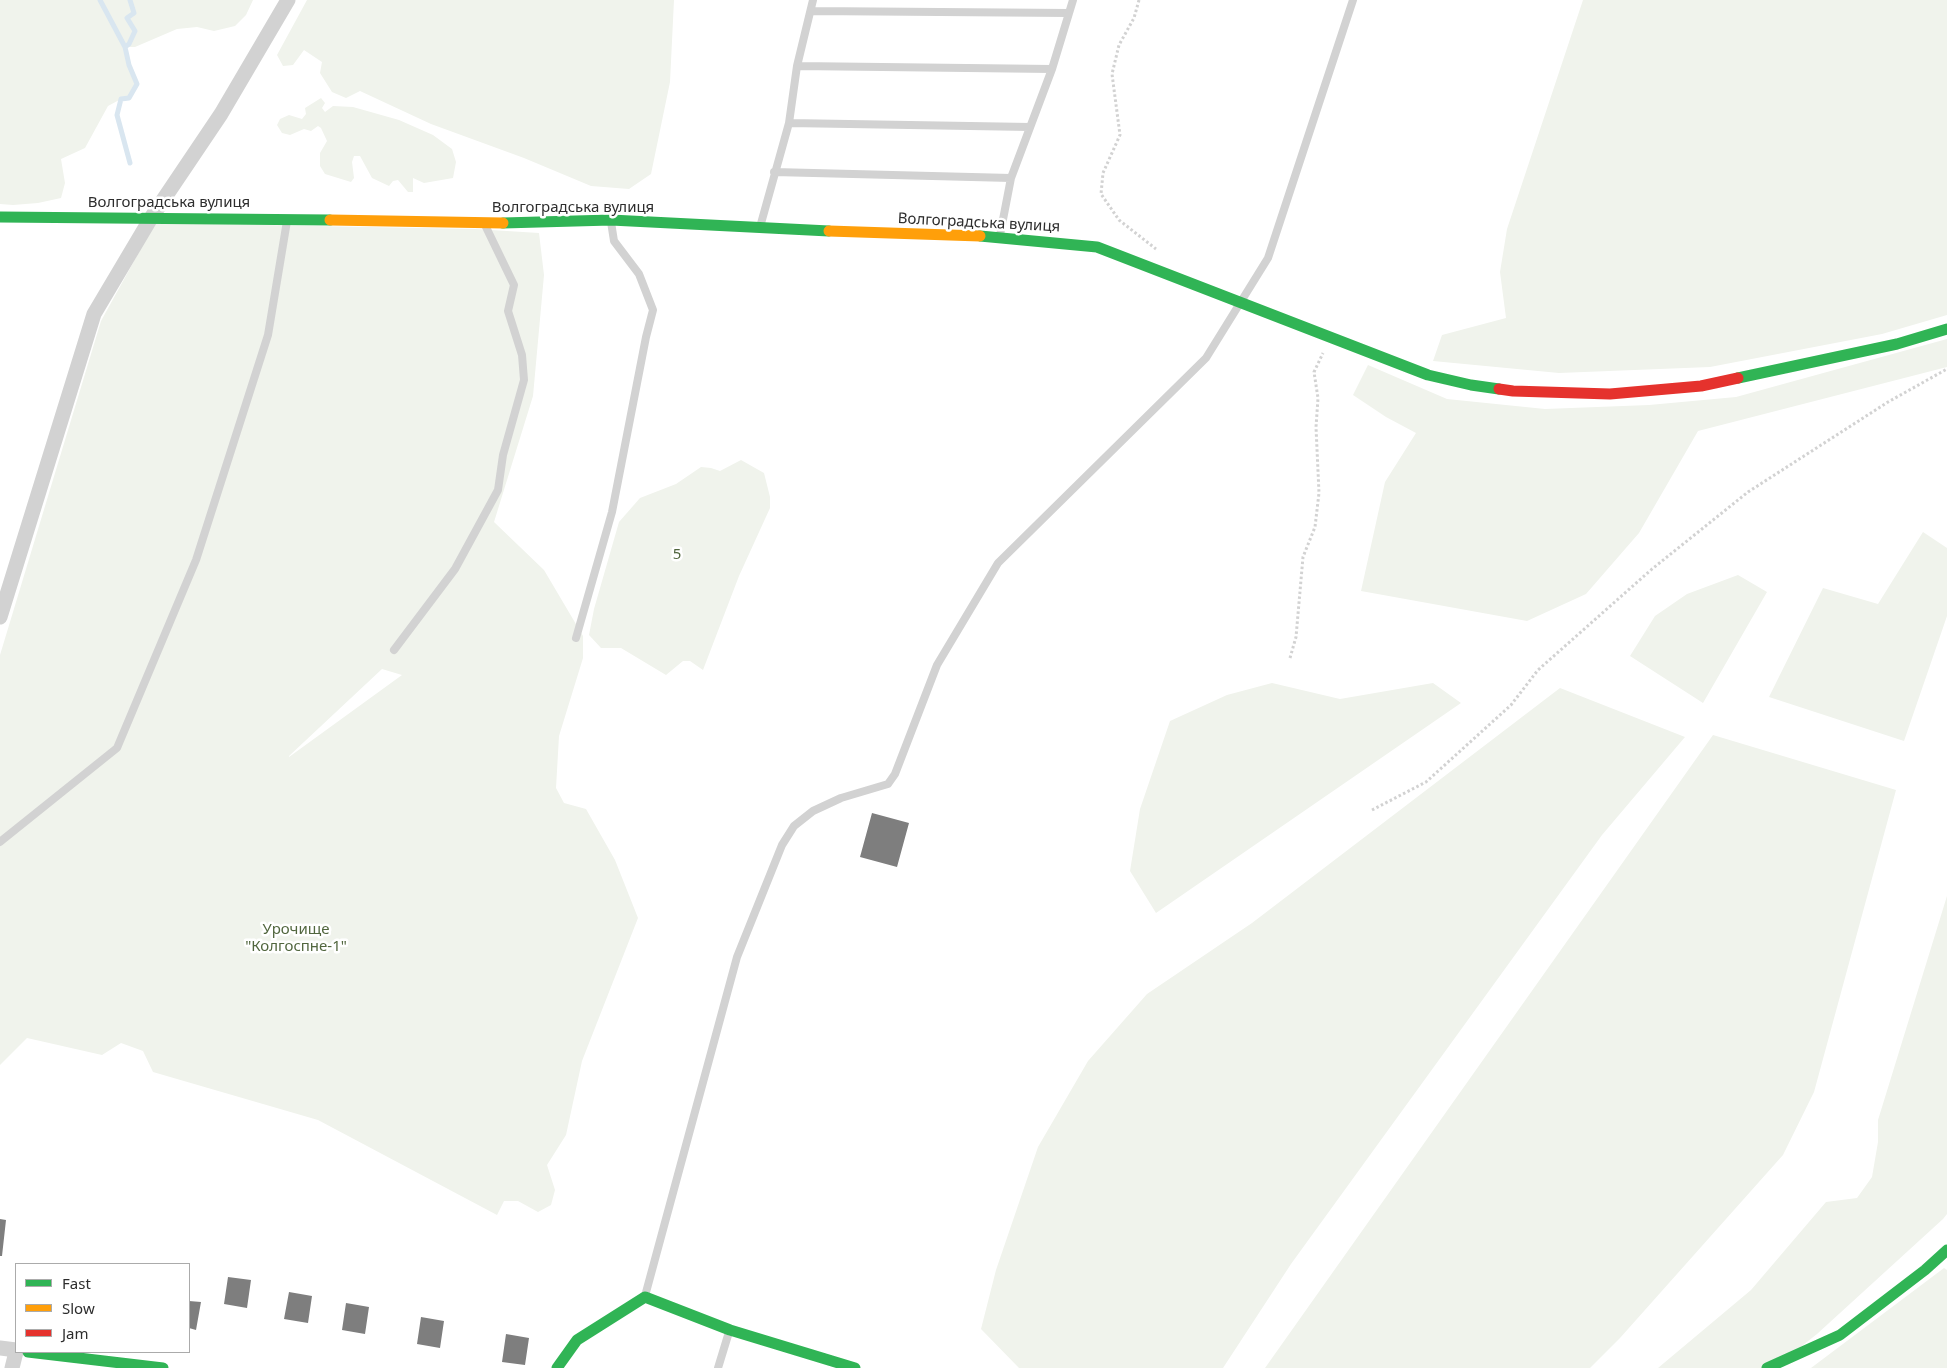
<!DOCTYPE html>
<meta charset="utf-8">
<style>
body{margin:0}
#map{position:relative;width:1947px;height:1368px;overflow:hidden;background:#fff;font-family:"Noto Sans",sans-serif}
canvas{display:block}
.legend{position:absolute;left:15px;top:1263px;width:175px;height:90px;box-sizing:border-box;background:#fff;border:1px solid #ababab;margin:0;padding:6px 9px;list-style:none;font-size:15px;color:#2d2d2d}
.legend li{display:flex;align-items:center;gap:10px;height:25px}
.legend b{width:25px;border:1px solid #ababab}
</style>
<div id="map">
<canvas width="1947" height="1368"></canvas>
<ul class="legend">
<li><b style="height:6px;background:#30b455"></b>Fast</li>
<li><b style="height:6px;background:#ff9f0a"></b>Slow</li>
<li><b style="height:6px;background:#e5322d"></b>Jam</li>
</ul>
</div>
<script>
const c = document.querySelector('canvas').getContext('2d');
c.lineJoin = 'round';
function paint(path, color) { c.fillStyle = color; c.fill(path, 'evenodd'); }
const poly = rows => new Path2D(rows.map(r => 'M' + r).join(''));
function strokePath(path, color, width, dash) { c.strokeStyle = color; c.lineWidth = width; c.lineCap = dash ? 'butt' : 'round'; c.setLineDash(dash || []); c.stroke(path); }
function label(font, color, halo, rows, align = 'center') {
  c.font = font + ' "Noto Sans",sans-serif'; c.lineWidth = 5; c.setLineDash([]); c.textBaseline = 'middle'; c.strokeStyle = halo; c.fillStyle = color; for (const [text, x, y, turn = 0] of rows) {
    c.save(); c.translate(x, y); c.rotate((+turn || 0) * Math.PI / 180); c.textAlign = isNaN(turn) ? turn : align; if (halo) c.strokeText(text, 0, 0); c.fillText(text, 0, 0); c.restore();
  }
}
paint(poly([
 [0,0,253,0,246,15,235,26,214,31,197,27,177,29,135,47,125,47,129,65,137,84,129,98,121,99,108,106,85,148,61,159,65,183,61,198,38,203,13,205,0,204],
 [307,0,674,0,670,82,651,174,629,189,591,186,524,158,431,124,360,91,346,98,332,92,320,73,322,62,304,50,293,65,283,66,277,55],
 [1583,0,1947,0,1947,315,1882,334,1710,367,1559,373,1433,361,1442,335,1506,318,1500,272,1507,229],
 [321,98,325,103,322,108,325,112,333,106,353,107,399,120,433,135,452,149,456,162,453,178,424,183,413,178,413,192,408,192,398,180,393,181,389,186,372,178,360,156,354,156,352,162,354,178,351,182,325,174,320,166,320,153,327,141,321,128,318,126,311,131,304,129,290,135,282,133,277,125,280,119,289,115,302,119,306,114,305,108],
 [155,223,475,229,539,233,544,275,533,396,494,522,544,570,583,636,583,658,559,736,556,788,564,803,586,809,615,860,638,918,582,1061,566,1135,547,1165,555,1190,551,1205,538,1212,518,1201,504,1201,497,1215,318,1120,153,1072,143,1051,121,1043,102,1055,27,1038,0,1065,0,655,101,321],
 [382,669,402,675,289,757,289,756],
 [1947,339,1947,367,1698,431,1639,533,1586,594,1527,621,1361,591,1385,482,1416,433,1386,417,1353,395,1368,365,1447,399,1545,409,1649,405,1736,397],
 [741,460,764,473,770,497,770,508,739,576,703,670,690,661,683,661,666,675,621,648,601,648,589,635,594,609,619,522,640,498,676,484,701,467,711,468,720,471],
 [1923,532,1947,548,1947,616,1904,741,1769,697,1823,588,1878,604],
 [1738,575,1767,592,1703,703,1630,656,1655,616,1687,594],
 [1272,683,1340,699,1433,683,1461,703,1156,913,1130,871,1140,809,1170,721,1227,695],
 [1560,688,1685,737,1602,835,1291,1264,1223,1368,1019,1368,981,1329,996,1270,1038,1147,1088,1061,1147,994,1252,923],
 [1713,735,1896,790,1814,1092,1783,1155,1620,1338,1590,1368,1265,1368],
 [1947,896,1947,1214,1943,1219,1817,1334,1774,1368,1658,1368,1751,1290,1826,1202,1857,1198,1872,1177,1878,1142,1878,1120],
 [1944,1268,1947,1270,1947,1368,1811,1368]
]), '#f0f3ec');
strokePath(poly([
 [100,0,125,47,129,65,137,84,129,98,121,99,117,115,130,163],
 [125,47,129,44,135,31,127,18,134,13,130,0]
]), '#d9e6f0', 5);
paint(poly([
 [872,813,909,823,897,867,860,857],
 [0,1219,6,1220,2,1256,0,1256],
 [228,1277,251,1280,247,1308,224,1304],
 [289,1292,312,1296,308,1323,284,1319],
 [189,1301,201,1302,196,1330,189,1328],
 [346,1303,369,1307,365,1334,342,1330],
 [421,1317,444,1321,440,1348,417,1344],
 [506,1334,529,1338,525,1365,502,1362]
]), '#7e7e7e');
strokePath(poly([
 [1139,0,1134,18,1119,45,1112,74,1120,135,1103,173,1101,194,1119,220,1156,249],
 [1290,658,1296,637,1303,557,1315,527,1319,493,1316,427,1318,398,1314,372,1323,353],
 [1372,810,1426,782,1511,705,1538,670,1652,569,1748,492,1888,402,1947,369]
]), '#d2d2d2', 3, [2.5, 2.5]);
strokePath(poly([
 [811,11,1069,13],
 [797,66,1052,69],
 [789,123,1030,127],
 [774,172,1011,178],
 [760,227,789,123,797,66,813,0],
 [1000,235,1011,178,1052,69,1073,0],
 [576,638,612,512,646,337,653,310,639,274,614,241,611,222],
 [394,650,455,569,498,490,503,455,524,380,522,355,508,311,514,285,485,225],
 [0,842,117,748,196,560,268,335,287,221],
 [645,1296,737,957,782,845,794,826,813,811,841,798,888,784,895,774,937,665,998,563,1206,358,1268,258,1353,0],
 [718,1368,729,1332]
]), '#d2d2d2', 8);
strokePath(poly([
 [0,617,94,314,151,218,221,114,288,0],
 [0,1348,16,1350],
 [12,1368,16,1352]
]), '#d2d2d2', 15);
strokePath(poly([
 [0,217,330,220],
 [503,223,611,220,829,231],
 [980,236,1097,247,1428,375,1471,385,1499,389],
 [1738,378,1897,344,1947,329],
 [28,1352,163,1368],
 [557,1368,577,1340,645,1297,730,1330,855,1368],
 [1767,1368,1840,1335,1925,1270,1947,1250]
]), '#30b455', 11);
strokePath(poly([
 [330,220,503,223],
 [829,231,980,236]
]), '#ff9f0a', 11);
strokePath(poly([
 [1499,389,1513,391,1610,394,1701,386,1738,378]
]), '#e5322d', 11);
label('15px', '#2d2d2d', '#fff', [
 ["Волгоградська вулиця",169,203],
 ["Волгоградська вулиця",573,208],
 ["Волгоградська вулиця",979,223,3]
]);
label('15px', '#51663e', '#fff', [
 ["5",677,555],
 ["Урочище",296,930],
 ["\"Колгоспне-1\"",296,947]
]);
</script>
